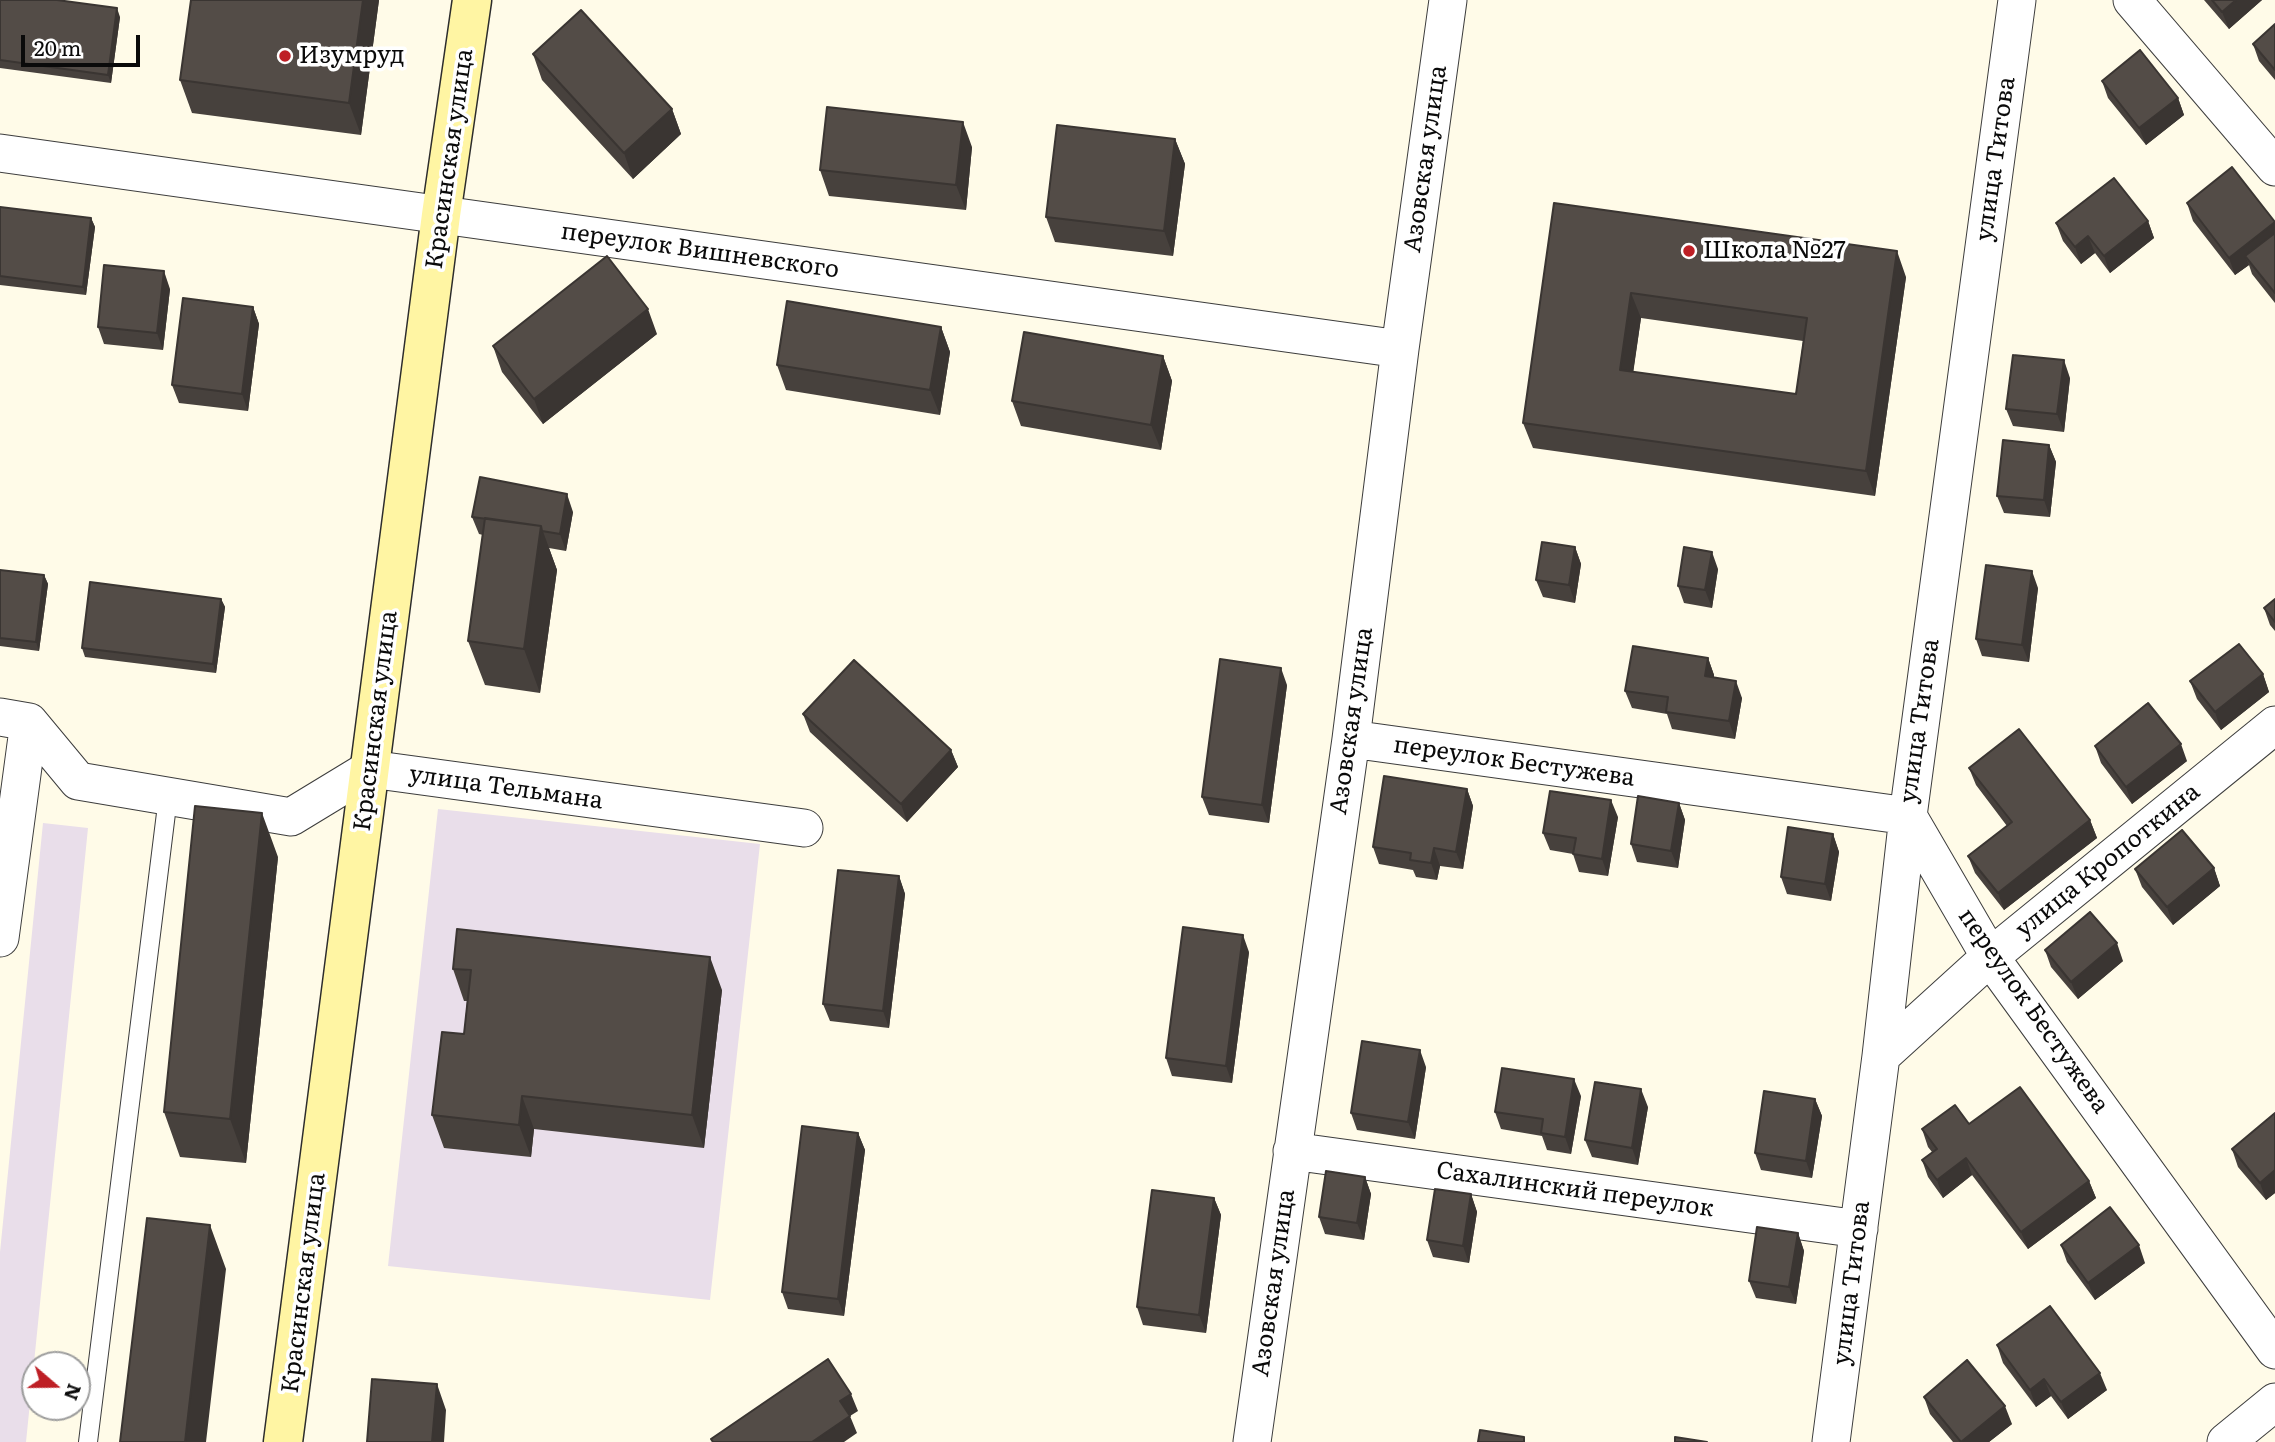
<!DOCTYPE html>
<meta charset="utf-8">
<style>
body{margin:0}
#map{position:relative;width:2275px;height:1442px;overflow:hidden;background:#fffbe8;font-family:Literata,serif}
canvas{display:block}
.north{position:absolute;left:21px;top:1351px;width:70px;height:70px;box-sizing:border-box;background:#fff;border:2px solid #9d9d9d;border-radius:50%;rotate:110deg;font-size:19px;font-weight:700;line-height:28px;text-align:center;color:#0a0a0a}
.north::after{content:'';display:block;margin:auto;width:24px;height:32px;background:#be1f25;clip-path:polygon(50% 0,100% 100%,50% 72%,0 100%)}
.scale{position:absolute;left:21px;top:35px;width:119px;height:32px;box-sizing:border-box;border:4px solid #0a0a0a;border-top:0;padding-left:9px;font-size:21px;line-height:24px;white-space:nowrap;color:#0a0a0a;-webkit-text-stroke:5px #fff;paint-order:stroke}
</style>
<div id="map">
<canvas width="2275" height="1442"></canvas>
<div class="north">N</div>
<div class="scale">20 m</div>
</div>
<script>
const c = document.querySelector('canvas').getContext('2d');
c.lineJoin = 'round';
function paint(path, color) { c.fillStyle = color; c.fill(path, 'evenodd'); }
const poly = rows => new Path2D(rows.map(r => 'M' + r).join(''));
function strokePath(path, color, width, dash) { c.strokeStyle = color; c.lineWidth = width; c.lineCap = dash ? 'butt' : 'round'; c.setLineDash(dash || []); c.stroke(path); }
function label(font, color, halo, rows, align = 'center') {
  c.font = font + ' Literata,serif'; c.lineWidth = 7; c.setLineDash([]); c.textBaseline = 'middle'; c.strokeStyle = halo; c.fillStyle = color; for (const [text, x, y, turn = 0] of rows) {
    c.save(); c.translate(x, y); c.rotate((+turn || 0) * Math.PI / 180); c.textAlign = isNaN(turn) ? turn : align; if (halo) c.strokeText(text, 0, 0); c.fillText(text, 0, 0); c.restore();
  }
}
paint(poly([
 [438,809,760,844,710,1300,388,1266],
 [43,823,88,828,26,1442,0,1442,0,1252]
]), '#e9deea');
const lane = poly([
 [88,1442,168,797]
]);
const street = poly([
 [2132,0,2275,167],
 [0,153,1400,349],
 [0,717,29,722,78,781,291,817,370,769,804,828],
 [1351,739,1908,816,1990,957,2275,1350],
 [0,938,29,722],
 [1881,1056,1990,957,2275,725],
 [1292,1151,1859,1229],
 [1252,1442,1351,739,1400,349,1448,0],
 [1831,1442,1881,1056,1908,816,2017,0],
 [2226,1442,2275,1402]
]);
const secondary = poly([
 [283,1442,441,215,472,0]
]);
strokePath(lane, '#3d3d3d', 20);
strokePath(street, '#3d3d3d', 39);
strokePath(secondary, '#2c2c2c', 41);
strokePath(lane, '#fff', 18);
strokePath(street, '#fff', 37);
strokePath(secondary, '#fff5a3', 38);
paint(poly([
 [0,0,120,17,111,83,0,68],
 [379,0,361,135,192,113,180,80],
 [2204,0,2262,0,2229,29],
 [2275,24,2275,80,2259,61,2253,44],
 [533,54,672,109,681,134,633,179,542,80],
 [2102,81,2178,98,2184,115,2146,145,2108,98],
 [1175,139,1185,164,1173,256,1055,242,1046,217],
 [972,147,966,210,829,196,820,170],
 [1554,203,1906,277,1875,496,1533,448,1523,423],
 [1641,318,1803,341,1796,394,1633,372],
 [2187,203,2275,222,2275,303,2252,274,2249,265,2235,275,2193,221],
 [0,207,91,218,95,227,86,295,0,285],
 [2148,221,2154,238,2110,273,2095,253,2081,264,2063,241,2056,223],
 [170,289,163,350,104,344,98,327],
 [253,307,259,324,248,411,179,403,172,385],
 [941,327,950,352,940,415,786,390,777,365],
 [657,334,543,424,502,372,493,346],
 [1163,356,1172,381,1161,450,1021,426,1012,401],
 [2070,378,2064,432,2013,426,2006,409],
 [2049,445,2056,462,2050,517,2004,513,1997,496],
 [573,512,566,551,549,548,557,570,540,693,485,685,468,641,483,535,479,534,472,517],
 [1575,547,1581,564,1575,603,1543,597,1536,580],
 [1718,569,1712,608,1684,603,1678,586],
 [0,570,44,575,48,584,39,651,0,646],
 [2038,588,2029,662,1982,656,1976,639],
 [221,599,225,607,216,673,85,657,82,648],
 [2275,599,2275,631,2270,625,2264,608],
 [1708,658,1714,675,1714,678,1742,698,1735,739,1672,729,1667,714,1632,708,1625,691],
 [2263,674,2269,692,2221,730,2197,699,2190,681],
 [1287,685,1269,823,1209,815,1202,797],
 [803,714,951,750,958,767,907,822,810,732],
 [2095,746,2187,761,2132,804,2101,763],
 [1969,768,2090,820,2097,838,2004,910,1975,873,1968,856,2007,826,1976,785],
 [1467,789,1473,806,1463,869,1440,866,1437,880,1416,877,1413,870,1379,864,1373,847],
 [1679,803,1685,820,1678,868,1637,862,1631,844],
 [1618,817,1608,876,1579,872,1573,854,1550,850,1543,833],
 [1833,834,1839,852,1831,901,1787,894,1781,877],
 [278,857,246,1163,180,1157,164,1112],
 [2214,868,2220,886,2173,925,2142,887,2135,869],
 [899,876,905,894,889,1028,830,1021,823,1004],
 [2045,950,2123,961,2078,999,2051,967],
 [1249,952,1232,1083,1172,1076,1166,1058],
 [453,969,722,990,704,1148,534,1129,531,1157,444,1148,432,1115,464,1034,467,1001,464,1001],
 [1426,1067,1415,1139,1357,1130,1351,1113],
 [1581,1096,1571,1154,1547,1150,1542,1136,1501,1129,1495,1112],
 [1815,1099,1822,1116,1812,1178,1761,1170,1755,1153],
 [1648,1107,1638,1165,1592,1157,1585,1140],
 [2275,1113,2275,1193,2266,1200,2238,1167,2232,1149],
 [1969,1124,2089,1181,2096,1198,2028,1249,1972,1175,1943,1198,1928,1177,1922,1160,1932,1152,1928,1147,1922,1129],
 [858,1133,865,1150,844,1316,788,1309,782,1292],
 [1365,1177,1371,1194,1364,1240,1325,1234,1319,1217],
 [1471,1194,1477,1212,1469,1263,1433,1257,1427,1240],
 [1214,1198,1221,1215,1206,1333,1143,1325,1137,1307],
 [1798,1233,1804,1251,1796,1304,1756,1298,1749,1281],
 [2061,1245,2145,1263,2095,1300,2067,1262],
 [1997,1345,2107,1390,2068,1419,2051,1396,2036,1407,2003,1363],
 [1924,1397,2012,1424,1989,1442,1953,1442,1930,1414]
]), '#47413d');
paint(poly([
 [363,0,379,0,361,135,349,103],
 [2236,0,2262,0,2229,29,2222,12],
 [117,8,120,17,111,83,108,75],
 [2178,98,2184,115,2146,145,2139,128],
 [672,109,681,134,633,179,624,153],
 [963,122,972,147,966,210,956,185],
 [1175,139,1185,164,1173,256,1164,231],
 [91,218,95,227,86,295,83,287],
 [2148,221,2154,238,2110,273,2104,256],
 [2275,222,2275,244,2245,256,2249,265,2235,275,2229,258],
 [2088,236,2095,253,2081,264,2075,247],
 [1897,251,1906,277,1875,496,1866,471],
 [164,271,170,289,163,350,157,333],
 [1631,293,1641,318,1630,395,1620,370],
 [253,307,259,324,248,411,242,394],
 [648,309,657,334,543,424,534,399],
 [941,327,950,352,940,415,930,390],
 [1163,356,1172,381,1161,450,1151,425],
 [2064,360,2070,378,2064,432,2057,414],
 [2049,445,2056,462,2050,517,2044,500],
 [567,494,573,512,566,551,560,534],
 [541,526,557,570,540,693,524,649],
 [1575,547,1581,564,1575,603,1569,585],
 [1712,552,1718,569,1712,608,1705,590],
 [2032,571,2038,588,2029,662,2022,645],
 [44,575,48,584,39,651,36,642],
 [221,599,225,607,216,673,213,664],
 [1708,658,1714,675,1711,694,1705,676],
 [1281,668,1287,685,1269,823,1262,805],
 [2263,674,2269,692,2221,730,2215,712],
 [1736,681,1742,698,1735,739,1729,721],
 [2181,744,2187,761,2132,804,2126,787],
 [951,750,958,767,907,822,901,804],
 [1467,789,1473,806,1463,869,1456,852],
 [1611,800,1618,817,1608,876,1602,859],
 [1679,803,1685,820,1678,868,1671,851],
 [262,813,278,857,246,1163,230,1119],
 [2090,820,2097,838,2004,910,1998,893],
 [1833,834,1839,852,1831,901,1825,884],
 [1434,848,1440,866,1437,880,1431,863],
 [2214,868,2220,886,2173,925,2167,907],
 [899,876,905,894,889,1028,883,1011],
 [1243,935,1249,952,1232,1083,1226,1066],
 [2117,943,2123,961,2078,999,2071,982],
 [710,957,722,990,704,1148,692,1115],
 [1420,1050,1426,1067,1415,1139,1408,1122],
 [1574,1079,1581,1096,1571,1154,1565,1137],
 [1641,1089,1648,1107,1638,1165,1632,1148],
 [522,1096,534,1129,531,1157,519,1125],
 [1815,1099,1822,1116,1812,1178,1806,1161],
 [858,1133,865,1150,844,1316,838,1299],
 [1966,1158,1972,1175,1943,1198,1937,1180],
 [2275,1170,2275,1193,2266,1200,2260,1183],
 [1365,1177,1371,1194,1364,1240,1357,1223],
 [2089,1181,2096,1198,2028,1249,2021,1232],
 [1471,1194,1477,1212,1469,1263,1463,1246],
 [1214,1198,1221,1215,1206,1333,1199,1315],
 [210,1225,226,1269,206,1442,185,1442],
 [1798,1233,1804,1251,1796,1304,1789,1287],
 [2139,1245,2145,1263,2095,1300,2088,1283],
 [2100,1373,2107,1390,2068,1419,2061,1402],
 [2044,1379,2051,1396,2036,1407,2030,1390],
 [437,1384,446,1410,444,1442,432,1442],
 [851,1394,858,1411,850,1416,857,1433,844,1442,812,1442,840,1401],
 [2005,1406,2012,1424,1989,1442,1962,1442]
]), '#3a3532');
const building = poly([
 [0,0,57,0,117,8,108,75,0,60,0,0],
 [191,0,363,0,349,103,180,80,191,0],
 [2212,0,2236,0,2222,12,2212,0],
 [581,10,672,109,624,153,533,54,581,10],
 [2275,24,2275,70,2253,44,2275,24],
 [2140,50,2178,98,2139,128,2102,81,2140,50],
 [827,107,963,122,956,185,820,170,827,107],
 [1057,125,1175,139,1164,231,1046,217,1057,125],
 [2232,167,2275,222,2229,258,2187,203,2232,167],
 [2114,178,2148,221,2104,256,2088,236,2075,247,2056,223,2114,178],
 [1554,203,1897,251,1866,471,1523,423,1554,203],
 [1631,293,1807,318,1796,394,1620,370,1631,293],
 [0,207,91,218,83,287,0,276,0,207],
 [2275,233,2275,293,2245,256,2275,233],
 [607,256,648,309,534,399,493,346,607,256],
 [104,265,164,271,157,333,98,327,104,265],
 [183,298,253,307,242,394,172,385,183,298],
 [787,301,941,327,930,390,777,365,787,301],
 [1024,332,1163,356,1151,425,1012,401,1024,332],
 [2013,355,2064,360,2057,414,2006,409,2013,355],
 [2003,440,2049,445,2044,500,1997,496,2003,440],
 [480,477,567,494,560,534,542,531,541,526,472,517,480,477],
 [485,518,541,526,524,649,468,641,485,518],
 [1542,542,1575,547,1569,585,1536,580,1542,542],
 [1684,547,1712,552,1705,590,1678,586,1684,547],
 [1986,565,2032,571,2022,645,1976,639,1986,565],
 [0,570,44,575,36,642,0,638,0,570],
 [90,582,221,599,213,664,82,648,90,582],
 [2275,599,2275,622,2264,608,2275,599],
 [2239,644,2263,674,2215,712,2190,681,2239,644],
 [1633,646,1708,658,1705,676,1736,681,1729,721,1666,712,1668,697,1625,691,1633,646],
 [1220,659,1281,668,1262,805,1202,797,1220,659],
 [854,660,951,750,901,804,803,714,854,660],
 [2148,703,2181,744,2126,787,2095,746,2148,703],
 [2019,729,2090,820,1998,893,1968,856,2012,822,1969,768,2019,729],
 [1384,776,1467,789,1456,852,1434,848,1431,863,1410,860,1411,853,1373,847,1384,776],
 [1550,791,1611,800,1602,859,1573,854,1576,838,1543,833,1550,791],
 [1638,796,1679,803,1671,851,1631,844,1638,796],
 [195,806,262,813,230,1119,164,1112,195,806],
 [1788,827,1833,834,1825,884,1781,877,1788,827],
 [2182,830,2214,868,2167,907,2135,869,2182,830],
 [838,870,899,876,883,1011,823,1004,838,870],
 [2090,912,2117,943,2071,982,2045,950,2090,912],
 [1183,927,1243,935,1226,1066,1166,1058,1183,927],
 [457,929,710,957,692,1115,522,1096,519,1125,432,1115,442,1032,464,1034,471,970,453,969,457,929],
 [1362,1041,1420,1050,1408,1122,1351,1113,1362,1041],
 [1502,1068,1574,1079,1565,1137,1541,1133,1543,1119,1495,1112,1502,1068],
 [1595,1082,1641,1089,1632,1148,1585,1140,1595,1082],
 [2020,1087,2089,1181,2021,1232,1966,1158,1937,1180,1922,1160,1937,1149,1922,1129,1955,1105,1969,1124,2020,1087],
 [1764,1091,1815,1099,1806,1161,1755,1153,1764,1091],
 [2275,1113,2275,1170,2260,1183,2232,1149,2275,1113],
 [802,1126,858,1133,838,1299,782,1292,802,1126],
 [1326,1171,1365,1177,1357,1223,1319,1217,1326,1171],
 [1435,1189,1471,1194,1463,1246,1427,1240,1435,1189],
 [1152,1190,1214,1198,1199,1315,1137,1307,1152,1190],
 [2110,1207,2139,1245,2088,1283,2061,1245,2110,1207],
 [147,1218,210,1225,185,1442,120,1442,147,1218],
 [1757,1227,1798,1233,1789,1287,1749,1281,1757,1227],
 [2050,1306,2100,1373,2061,1402,2044,1379,2030,1390,1997,1345,2050,1306],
 [828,1359,851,1394,840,1401,850,1416,812,1442,713,1442,711,1439,828,1359],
 [1967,1360,2005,1406,1961,1442,1924,1397,1967,1360],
 [372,1379,437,1384,432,1442,367,1442,372,1379],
 [1480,1430,1524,1437,1524,1442,1478,1442,1480,1430],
 [1675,1437,1707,1442,1675,1442,1675,1437]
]);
paint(building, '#534c47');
strokePath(building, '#3a3532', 2);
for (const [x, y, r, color] of [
 [285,56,7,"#be1f25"],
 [1689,251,7,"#be1f25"]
]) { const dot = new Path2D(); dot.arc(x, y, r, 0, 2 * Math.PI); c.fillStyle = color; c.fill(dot); strokePath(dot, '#fff', 2.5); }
label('24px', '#0a0a0a', '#fff', [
 ["Изумруд",299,56],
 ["Школа №27",1703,251]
], 'left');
label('24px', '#0a0a0a', '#fff', [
 ["Красинская улица",450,159,-82],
 ["Азовская улица",1426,159,-82],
 ["улица Титова",1996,159,-82],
 ["переулок Вишневского",700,251,8],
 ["Красинская улица",376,721,-83],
 ["Азовская улица",1352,721,-82],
 ["улица Титова",1920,721,-82],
 ["переулок Бестужева",1514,762,8],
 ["улица Тельмана",506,788,8],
 ["улица Кропоткина",2108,861,-39],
 ["переулок Бестужева",2033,1011,55],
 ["Сахалинский переулок",1575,1190,8],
 ["Красинская улица",304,1283,-83],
 ["Азовская улица",1274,1283,-82],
 ["улица Титова",1852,1283,-83]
]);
</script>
